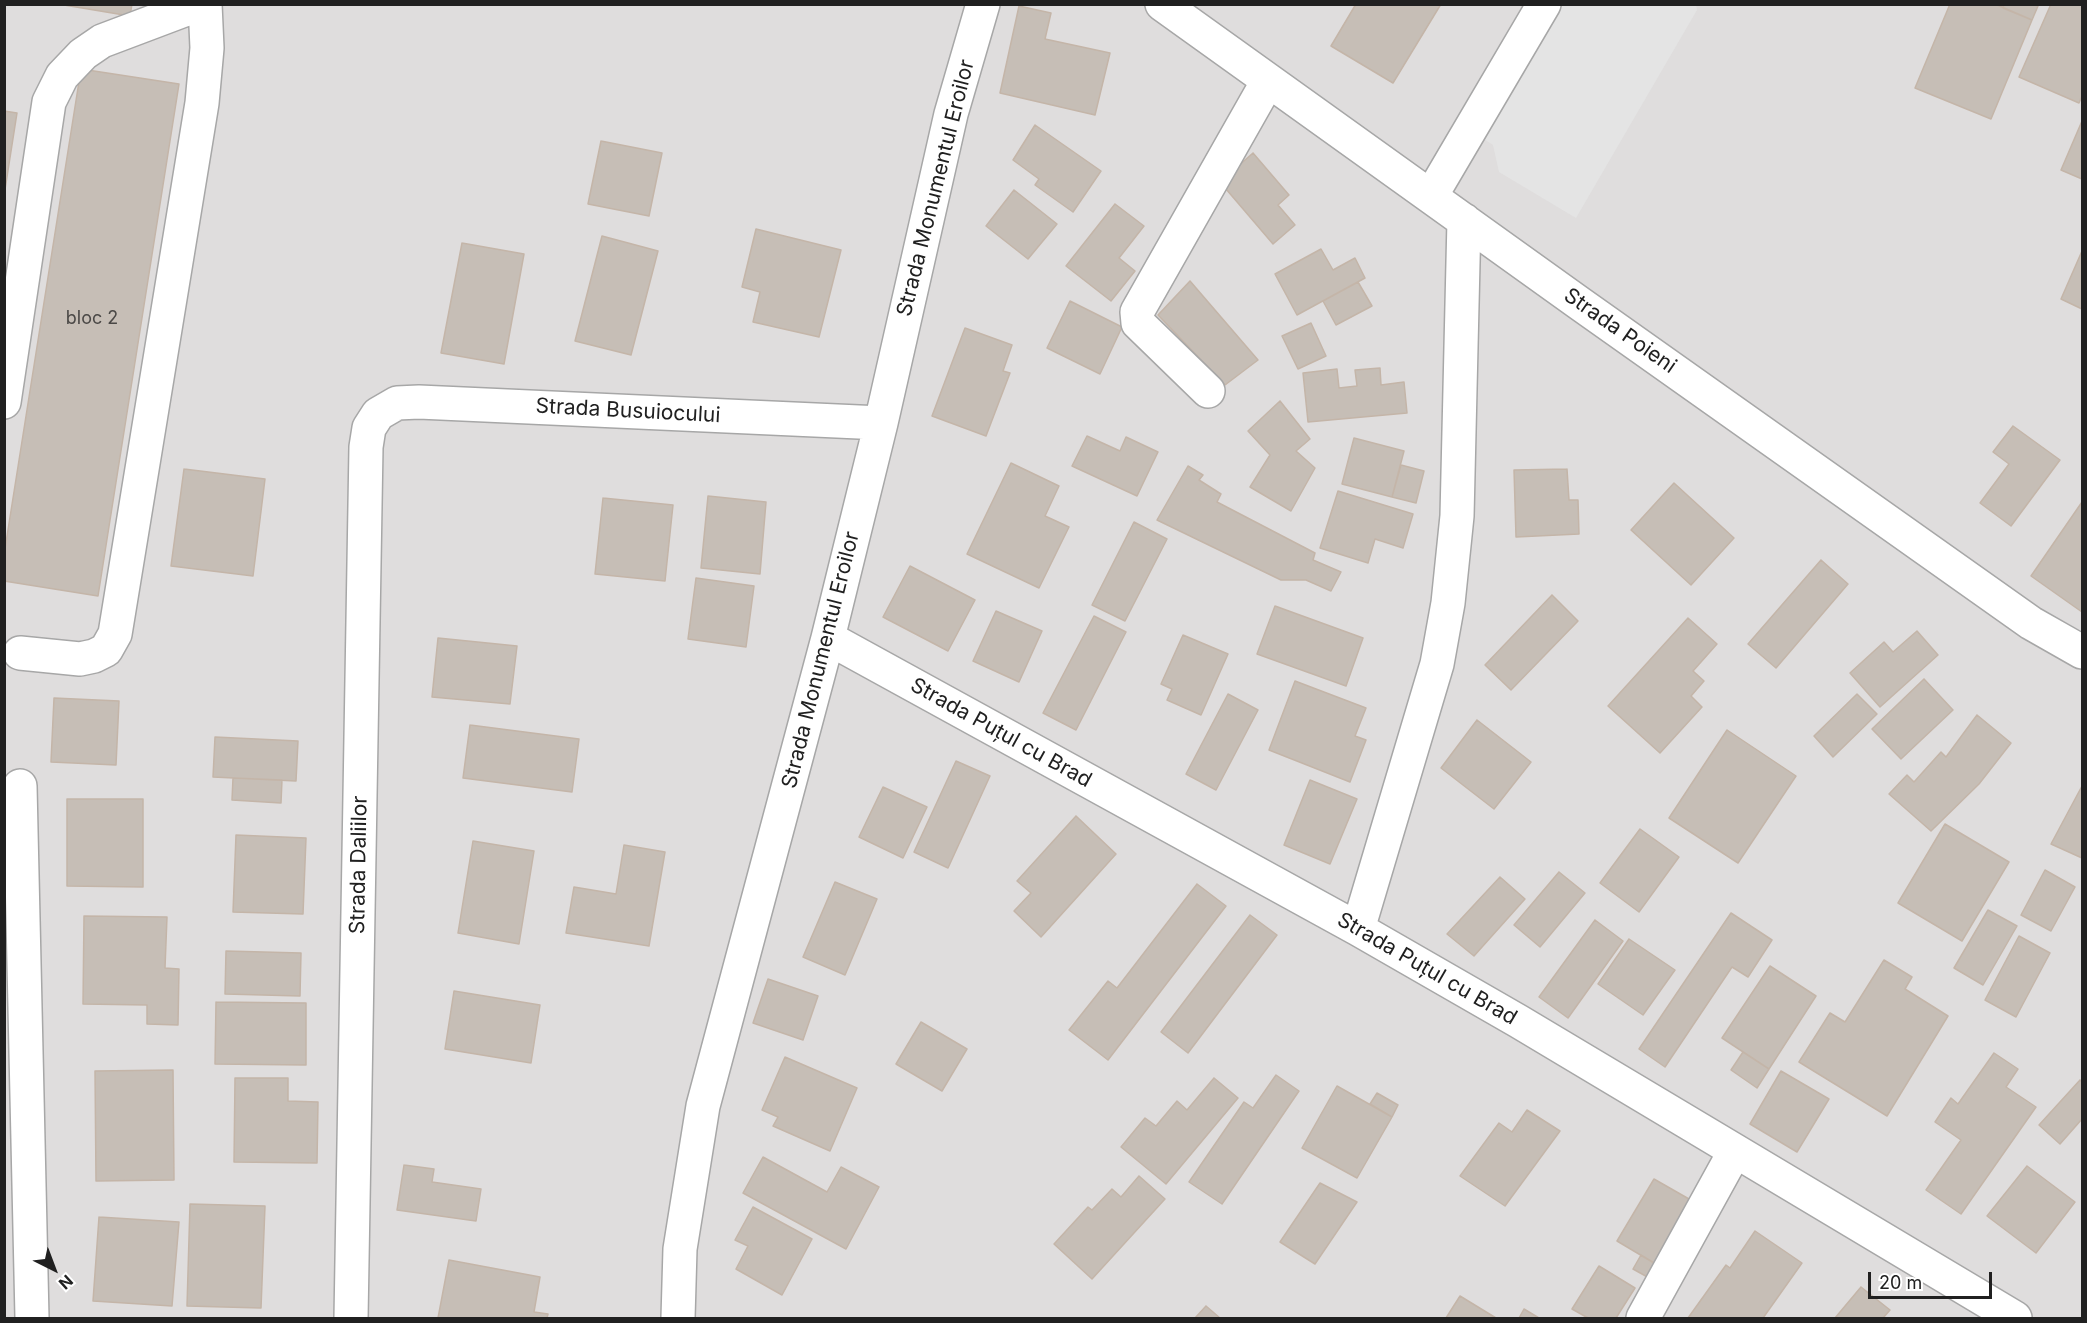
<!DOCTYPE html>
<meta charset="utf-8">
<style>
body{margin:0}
#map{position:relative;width:2087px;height:1323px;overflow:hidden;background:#f1eee7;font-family:Inter,sans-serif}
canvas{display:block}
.frame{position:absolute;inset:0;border:6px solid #202020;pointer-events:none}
.north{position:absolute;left:24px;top:1239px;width:60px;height:60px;-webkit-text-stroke:4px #fff;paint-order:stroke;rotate:138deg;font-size:16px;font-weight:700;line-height:24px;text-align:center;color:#202020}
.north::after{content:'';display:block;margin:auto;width:21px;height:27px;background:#202020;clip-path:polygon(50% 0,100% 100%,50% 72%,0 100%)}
.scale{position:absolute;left:1868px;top:1272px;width:124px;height:27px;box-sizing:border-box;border:3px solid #202020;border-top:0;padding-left:8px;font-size:18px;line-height:21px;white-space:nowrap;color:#202020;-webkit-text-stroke:4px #fff;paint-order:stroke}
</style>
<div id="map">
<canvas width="2087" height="1323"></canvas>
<div class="frame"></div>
<div class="north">N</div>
<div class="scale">20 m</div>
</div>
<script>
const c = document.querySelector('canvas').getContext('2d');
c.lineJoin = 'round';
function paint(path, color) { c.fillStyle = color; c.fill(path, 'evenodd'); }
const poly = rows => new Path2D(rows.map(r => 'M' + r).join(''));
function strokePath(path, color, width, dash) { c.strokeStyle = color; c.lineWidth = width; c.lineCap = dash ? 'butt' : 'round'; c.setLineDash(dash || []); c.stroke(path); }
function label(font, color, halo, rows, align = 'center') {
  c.font = font + ' Inter,sans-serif'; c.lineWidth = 6; c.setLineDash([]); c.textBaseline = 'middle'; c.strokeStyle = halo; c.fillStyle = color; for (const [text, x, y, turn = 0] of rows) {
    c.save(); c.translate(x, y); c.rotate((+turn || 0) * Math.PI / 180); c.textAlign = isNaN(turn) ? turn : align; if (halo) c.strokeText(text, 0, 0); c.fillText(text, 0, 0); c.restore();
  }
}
paint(poly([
 [5,5,2082,5,2082,1318,5,1318]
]), '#dfdddd');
paint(poly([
 [1544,5,1696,5,1697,10,1576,218,1499,172,1493,145,1470,130]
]), '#e4e4e4');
const building = poly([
 [58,4,132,4,130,16,58,4],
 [1356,4,1441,4,1393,83,1331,46,1356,4],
 [1950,4,1995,4,2032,20,1991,119,1915,88,1950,4],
 [2004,4,2034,4,2038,6,2032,20,2003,8,2004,4],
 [2051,4,2082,4,2082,96,2079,103,2019,77,2051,4],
 [1019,6,1051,13,1045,39,1110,53,1095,115,1000,93,1019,6],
 [81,69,179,84,98,596,4,581,4,555,81,69],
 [4,111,17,113,4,196,4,111],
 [2082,121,2082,179,2061,170,2082,121],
 [1035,125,1101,171,1073,212,1035,185,1039,179,1013,160,1035,125],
 [601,141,662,153,649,216,588,204,601,141],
 [1253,153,1289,195,1278,205,1295,225,1273,244,1220,182,1253,153],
 [1014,190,1057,224,1028,259,986,226,1014,190],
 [1115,204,1144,226,1119,258,1135,271,1111,301,1066,266,1115,204],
 [756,229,841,250,819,337,753,322,760,292,742,287,756,229],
 [602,236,658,251,631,355,575,341,602,236],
 [462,243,524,254,504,364,441,353,462,243],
 [1321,249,1333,270,1355,258,1365,278,1297,315,1275,274,1321,249],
 [2082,251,2082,309,2061,299,2082,251],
 [1190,281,1258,360,1225,385,1158,315,1190,281],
 [1358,282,1372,306,1336,325,1323,301,1358,282],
 [1070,301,1122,327,1100,374,1047,348,1070,301],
 [1311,323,1326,356,1298,369,1282,336,1311,323],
 [965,328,1012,345,1003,371,1010,373,986,436,932,416,965,328],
 [1380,368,1381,385,1404,382,1407,413,1308,422,1303,373,1337,369,1339,388,1357,386,1355,370,1380,368],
 [1280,401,1310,439,1296,451,1315,468,1291,511,1250,487,1270,455,1248,431,1280,401],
 [2013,426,2060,460,2011,526,1980,503,2009,464,1993,452,2013,426],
 [1087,436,1120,451,1126,437,1158,452,1137,496,1072,466,1087,436],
 [1354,438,1404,451,1392,497,1342,484,1354,438],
 [1011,463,1059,486,1045,516,1069,527,1039,588,967,554,1011,463],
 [1401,465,1424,471,1416,503,1392,497,1401,465],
 [1188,466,1203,475,1199,480,1221,494,1217,502,1315,553,1313,560,1341,572,1331,591,1306,580,1281,580,1157,520,1188,466],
 [184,469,265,479,253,576,171,566,184,469],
 [1567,469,1569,500,1578,500,1579,534,1516,537,1514,470,1567,469],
 [1674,483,1734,538,1691,585,1631,530,1674,483],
 [1338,491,1413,514,1403,548,1375,539,1368,563,1320,548,1338,491],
 [708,496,766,502,760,574,701,568,708,496],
 [603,498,673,505,665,581,595,574,603,498],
 [2082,502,2082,612,2031,576,2082,502],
 [1134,522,1167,539,1125,621,1092,605,1134,522],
 [1821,560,1848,584,1776,668,1748,644,1821,560],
 [910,566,975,600,948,651,883,617,910,566],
 [696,578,754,586,746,647,688,639,696,578],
 [1552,595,1578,621,1511,690,1485,665,1552,595],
 [1275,606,1363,638,1346,686,1257,654,1275,606],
 [996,611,1042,631,1019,682,973,661,996,611],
 [1094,616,1126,632,1076,730,1043,713,1094,616],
 [1688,618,1717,644,1693,671,1704,681,1691,696,1702,707,1660,753,1608,706,1688,618],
 [1917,631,1938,655,1880,707,1850,673,1884,642,1893,652,1917,631],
 [1183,635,1228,654,1201,715,1167,700,1172,689,1161,684,1183,635],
 [438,638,517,646,510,704,432,697,438,638],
 [1924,679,1953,710,1901,759,1872,729,1924,679],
 [1295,681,1366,708,1355,736,1366,740,1350,782,1269,750,1295,681],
 [1228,694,1258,710,1216,790,1186,774,1228,694],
 [1857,694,1877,714,1833,757,1814,736,1857,694],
 [54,698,119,701,116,765,51,762,54,698],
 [1977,715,2011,743,1979,784,1931,831,1889,794,1907,775,1914,782,1941,752,1946,757,1977,715],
 [1477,720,1531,762,1494,809,1441,768,1477,720],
 [470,725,579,739,572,792,463,778,470,725],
 [1727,730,1796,776,1738,863,1669,818,1727,730],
 [215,737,298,741,296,781,213,777,215,737],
 [956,761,990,776,948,868,914,852,956,761],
 [233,778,282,780,281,803,232,800,233,778],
 [1310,780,1357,799,1330,864,1284,845,1310,780],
 [2082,786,2082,858,2051,844,2082,786],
 [883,787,927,807,903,858,859,837,883,787],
 [67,799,143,799,143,887,67,886,67,799],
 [1076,816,1116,854,1041,937,1014,911,1031,893,1017,881,1076,816],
 [1945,824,2009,862,1962,941,1898,903,1945,824],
 [1640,829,1679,857,1639,912,1600,883,1640,829],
 [236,835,306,838,303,914,233,912,236,835],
 [473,841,534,851,519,944,458,933,473,841],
 [624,845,665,852,649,946,566,933,574,887,616,894,624,845],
 [2045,870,2075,887,2051,931,2021,915,2045,870],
 [1559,872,1585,893,1540,947,1514,925,1559,872],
 [1500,877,1525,899,1474,956,1447,934,1500,877],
 [835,882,877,899,845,975,803,957,835,882],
 [1197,884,1226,906,1108,1060,1069,1030,1108,981,1117,988,1197,884],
 [1988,910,2017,926,1983,985,1954,968,1988,910],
 [1731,913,1772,940,1748,977,1732,967,1665,1067,1639,1049,1731,913],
 [1250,915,1277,935,1188,1053,1161,1032,1250,915],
 [84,916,167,917,165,968,179,969,178,1025,147,1024,147,1005,83,1004,84,916],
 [1595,920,1623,941,1568,1018,1539,997,1595,920],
 [2019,936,2050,953,2016,1017,1985,1000,2019,936],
 [1629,939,1675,970,1643,1015,1598,984,1629,939],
 [226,951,301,953,300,996,225,994,226,951],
 [1884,960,1912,977,1905,989,1948,1016,1887,1116,1799,1062,1830,1013,1845,1022,1884,960],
 [1770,966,1816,996,1769,1069,1722,1038,1770,966],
 [768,979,818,996,803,1040,753,1023,768,979],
 [454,991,540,1005,531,1063,445,1049,454,991],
 [216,1002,306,1003,306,1065,215,1064,216,1002],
 [921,1022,967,1049,942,1091,896,1064,921,1022],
 [1743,1052,1769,1069,1757,1088,1731,1070,1743,1052],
 [1994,1053,2018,1069,2006,1087,2036,1107,1961,1214,1926,1190,1961,1140,1935,1122,1951,1098,1958,1104,1994,1053],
 [785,1057,857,1088,830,1151,773,1126,778,1117,762,1110,785,1057],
 [173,1070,174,1180,96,1181,95,1071,173,1070],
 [1781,1071,1829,1099,1797,1152,1750,1124,1781,1071],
 [1276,1075,1299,1091,1222,1204,1189,1182,1244,1102,1253,1108,1276,1075],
 [235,1078,288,1078,288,1101,318,1102,317,1163,234,1162,235,1078],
 [1214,1078,1238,1098,1166,1184,1121,1147,1145,1118,1156,1126,1177,1101,1187,1110,1214,1078],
 [2080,1080,2082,1082,2082,1119,2060,1144,2039,1125,2080,1080],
 [1337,1086,1392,1117,1357,1178,1302,1148,1337,1086],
 [1377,1093,1398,1105,1392,1117,1370,1104,1377,1093],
 [1527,1110,1560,1131,1505,1206,1460,1176,1499,1123,1512,1132,1527,1110],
 [763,1157,827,1192,841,1167,879,1187,846,1249,743,1193,763,1157],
 [404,1165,434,1169,432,1182,481,1189,476,1221,397,1210,404,1165],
 [2027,1166,2075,1202,2036,1253,1987,1216,2027,1166],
 [1139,1176,1165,1199,1092,1279,1054,1244,1088,1207,1092,1210,1112,1189,1121,1197,1139,1176],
 [1654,1179,1696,1203,1659,1266,1617,1241,1654,1179],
 [1320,1183,1357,1202,1315,1264,1280,1242,1320,1183],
 [190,1204,265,1206,261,1308,187,1306,190,1204],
 [753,1207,812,1239,782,1295,736,1269,748,1246,735,1240,753,1207],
 [99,1217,179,1222,172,1306,93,1301,99,1217],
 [1755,1231,1802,1263,1763,1318,1688,1318,1726,1265,1730,1268,1755,1231],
 [1641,1255,1659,1266,1651,1279,1633,1269,1641,1255],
 [449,1260,540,1277,534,1312,548,1314,547,1318,438,1318,449,1260],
 [1599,1266,1635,1288,1616,1318,1588,1318,1572,1309,1599,1266],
 [1861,1287,1890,1310,1883,1318,1835,1318,1861,1287],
 [1460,1296,1496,1318,1446,1318,1460,1296],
 [1206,1306,1220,1318,1195,1318,1206,1306],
 [1524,1309,1539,1318,1519,1318,1524,1309]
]);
paint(building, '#c6beb6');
strokePath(building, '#c4b5a8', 1.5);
const minor = poly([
 [1162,4,1579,303,2031,623,2082,652],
 [1431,196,1544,4],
 [1208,391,1138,323,1137,312,1268,81],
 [4,402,49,102,62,76,83,54,102,41,200,4],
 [828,638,1358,929,1518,1021,2015,1318],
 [20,653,80,659,94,656,106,650,115,634,202,103,207,48,205,4],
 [20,786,32,1318],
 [1358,929,1437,664,1448,603,1457,516,1464,220],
 [351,1318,366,447,369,428,378,414,397,403,419,402,881,423],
 [678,1318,680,1249,703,1106,828,638,881,423,951,114,983,4],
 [1643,1318,1735,1151]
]);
strokePath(minor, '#a7a7a7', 36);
strokePath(minor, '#fff', 33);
label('18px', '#4a4846', null, [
 ["bloc 2",92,319]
]);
label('21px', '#202020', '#fff', [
 ["Strada Monumentul Eroilor",936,188,-76],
 ["Strada Poieni",1620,331,35],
 ["Strada Busuiocului",628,411,3],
 ["Strada Monumentul Eroilor",821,660,-76],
 ["Strada Puțul cu Brad",1001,733,29],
 ["Strada Daliilor",359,865,-89],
 ["Strada Puțul cu Brad",1427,969,30]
]);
</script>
